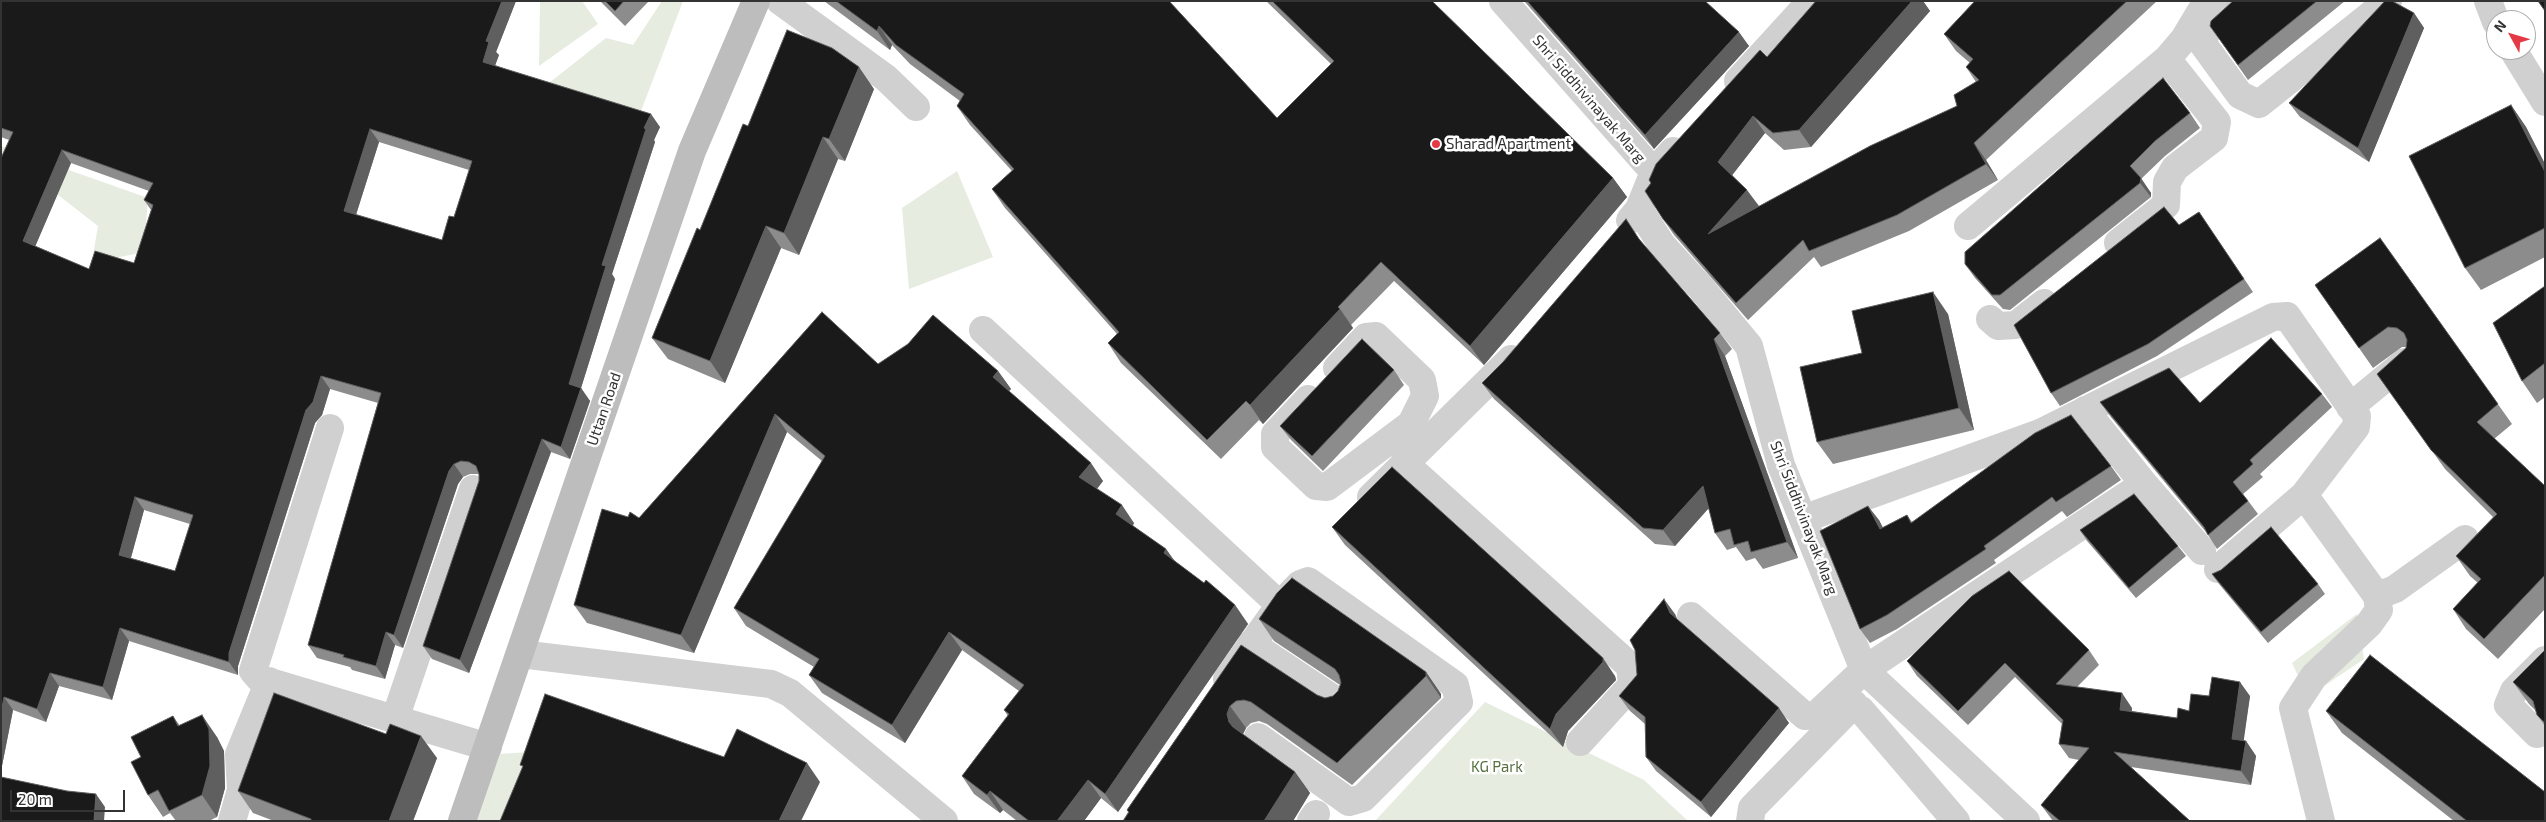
<!DOCTYPE html>
<style>
body{margin:0}
#map{position:relative;width:2546px;height:822px;overflow:hidden;background:#fff;font-family:"Exo 2",sans-serif}
canvas{display:block}
.frame{position:absolute;inset:0;border:2px solid #333;pointer-events:none}
.north{position:absolute;left:2486px;top:10px;width:50px;height:50px;box-sizing:border-box;background:#fff;border:1px solid #adadad;border-radius:50%;rotate:309deg;font-size:14px;font-weight:700;line-height:20px;text-align:center;color:#333}
.north::after{content:'';display:block;margin:auto;width:18px;height:22px;background:#e63946;clip-path:polygon(50% 0,100% 100%,50% 72%,0 100%)}
.scale{position:absolute;left:10px;top:790px;width:115px;height:22px;box-sizing:border-box;border:2px solid #333;border-top:0;padding-left:6px;font-size:15px;line-height:18px;white-space:nowrap;color:#333;-webkit-text-stroke:4px #fff;paint-order:stroke}
</style>
<div id="map">
<canvas width="2546" height="822"></canvas>
<div class="frame"></div>
<div class="north">N</div>
<div class="scale">20 m</div>
</div>
<script>
const c = document.querySelector('canvas').getContext('2d');
c.lineJoin = 'round';
function paint(path, color) { c.fillStyle = color; c.fill(path, 'evenodd'); }
const poly = rows => new Path2D(rows.map(r => 'M' + r).join(''));
function strokePath(path, color, width, dash) { c.strokeStyle = color; c.lineWidth = width; c.lineCap = dash ? 'butt' : 'round'; c.setLineDash(dash || []); c.stroke(path); }
function label(font, color, halo, rows, align = 'center') {
  c.font = font + ' "Exo 2",sans-serif'; c.lineWidth = 5; c.setLineDash([]); c.textBaseline = 'middle'; c.strokeStyle = halo; c.fillStyle = color; for (const [text, x, y, turn = 0] of rows) {
    c.save(); c.translate(x, y); c.rotate((+turn || 0) * Math.PI / 180); c.textAlign = isNaN(turn) ? turn : align; if (halo) c.strokeText(text, 0, 0); c.fillText(text, 0, 0); c.restore();
  }
}
paint(poly([
 [540,1,582,1,598,24,539,66],
 [662,1,683,1,641,111,549,83,606,38,633,45],
 [1,146,148,198,144,252,111,259,93,255,98,226,44,184,1,170],
 [957,171,993,257,909,289,902,208],
 [2357,614,2364,659,2308,697,2292,663],
 [1485,702,1644,780,1688,821,1375,821],
 [530,752,503,821,476,821,498,754]
]), '#e6ecdf');
strokePath(poly([
 [780,1,886,78,916,107],
 [1503,1,1654,172],
 [2237,1,2207,27,2203,44,2240,95,2259,104,2388,1],
 [2488,1,2496,22],
 [2513,50,2545,102],
 [1738,81,1811,1],
 [1639,209,1662,245,1701,288,1749,346,1781,465,1864,670,2026,821],
 [1630,220,1639,209,1654,172,1673,151],
 [1968,226,2167,59,2184,39,2207,1],
 [2118,243,2166,205,2167,182,2175,168,2214,138,2217,122,2167,59],
 [1990,319,1998,326,2016,325,2044,303],
 [983,330,1280,605,1227,679],
 [1337,368,1366,337,1376,336,1422,380,1425,396,1411,424,1428,439],
 [1308,399,1275,434,1275,447,1316,486,1327,487,1411,424],
 [2350,407,2405,362],
 [2085,410,2144,484,2202,551],
 [330,428,253,671,260,679,488,747],
 [1404,463,1630,666,1632,685,1580,742],
 [1371,497,1511,359],
 [1803,519,2040,433,2273,317,2287,316,2357,416,2356,427,2304,495,2377,596,2379,610,2369,624,2314,676,2293,708,2321,821],
 [2218,569,2304,495],
 [2377,596,2395,589,2465,539],
 [1691,616,1805,716,1816,715,1864,670,2144,484],
 [1251,644,1341,704],
 [520,654,771,684,790,693,944,821],
 [1861,710,1956,821],
 [395,719,473,489],
 [2537,734,2508,705,2514,691,2545,660],
 [1258,737,1349,802,1363,798,1459,702,1455,685,1308,581,1300,584,1280,605],
 [232,821,241,790,239,754,269,681],
 [1311,821,1316,814],
 [1750,821,1752,808,1854,704]
]), '#d0d0d0', 28);
strokePath(poly([
 [462,821,692,151,756,1]
]), '#bdbdbd', 28);
paint(poly([
 [1,1,516,1,496,52,499,55,495,65,660,127,654,140,655,142,612,274,615,279,581,388,590,401,570,459,551,452,469,673,432,659,423,646,479,481,479,475,478,474,470,474,463,477,458,484,403,648,395,645,385,679,352,670,350,667,317,658,308,645,378,403,330,389,322,415,315,423,238,666,238,675,129,641,112,700,59,686,46,722,13,710,1,771,1,158,9,140,1,137],
 [379,142,469,170,454,217,442,240,356,215],
 [71,163,149,191,144,200,151,210,134,263,89,269,35,246],
 [144,510,190,524,175,571,131,558],
 [600,1,649,1,625,26],
 [824,1,1169,1,1277,118,1331,64,1266,1,1432,1,1613,178,1627,197,1484,365,1394,281,1351,325,1353,328,1263,424,1259,420,1221,459,1121,363,1108,343,1117,334,1005,208,992,189,1012,171,970,125,957,106,960,101,910,64,892,45,890,50],
 [1524,1,1705,1,1749,46,1654,149],
 [1816,1,1923,1,1930,11,1811,147,1784,150,1765,133,1732,175,1759,207,1957,106,1976,82,1966,67,1970,63,1956,51,1944,34,1975,1,2157,1,1986,160,1998,180,1909,231,1821,267,1814,257,1748,320,1674,235,1663,219,1767,57],
 [2233,1,2345,1,2248,80,2210,26],
 [2414,13,2424,28,2369,162,2300,117,2289,103],
 [874,89,845,161,838,159,799,255,781,248,725,383,668,359,652,338,748,126],
 [2511,105,2526,127,2545,164,2545,257,2481,290,2465,268],
 [2190,113,2200,128,2165,156,2141,179,2151,193,2151,197,2010,310,2003,309,1975,278,1965,264],
 [2199,212,2253,292,2157,356,2060,406,2051,393,2179,225],
 [2380,238,2512,424,2494,439,2545,486,2545,609,2498,659,2466,629,2453,609,2478,583,2470,576,2456,556,2493,517,2445,469,2377,374,2406,348,2406,347,2402,347,2373,368,2315,285],
 [1642,243,1720,333,1732,349,1725,356,1798,558,1763,569,1755,558,1746,561,1736,547,1727,550,1715,533,1709,508,1675,546,1655,544,1494,399,1482,383],
 [2545,286,2545,397,2537,403,2522,381],
 [822,312,878,364,998,371,1011,389,1009,391,1103,481,1097,489,1134,523,1133,526,1166,549,1175,562,1204,583,1235,605,1248,624,1118,812,1101,798,1084,821,1017,821,1003,810,1000,813,974,794,962,776,1008,716,1004,710,1019,691,962,650,905,743,822,693,809,675,814,667,746,626,734,608,822,461,787,432,694,653,587,623,574,605,628,517,639,518],
 [1948,314,1974,430,1833,464,1817,442,1862,353],
 [1394,370,1404,385,1323,471,1291,440,1280,426],
 [2322,394,2332,407,2260,474,2263,477,2243,494,2258,514,2217,549,2208,535,2206,532,2110,416,2100,402,2200,403],
 [2111,466,2121,480,2067,517,2062,511,1994,560,1996,563,1897,629,1870,643,1860,629,1879,520,1882,528,1907,515,1912,522],
 [1332,527,1615,676,1616,680,1568,731,1563,747,1345,545],
 [2080,530,2178,546,2186,556,2136,598,2087,541],
 [2221,570,2318,584,2325,594,2268,643,2219,584,2212,574],
 [1675,614,1677,619,1789,723,1711,817,1656,771,1646,757,1645,724,1630,711,1619,696,1637,675],
 [1259,619,1426,672,1441,694,1441,698,1352,785,1267,724,1259,721,1251,723,1246,728,1243,734,1295,772,1310,793,1293,821,1123,821,1128,812,1127,810,1241,645,1317,695,1325,698,1333,696,1338,691,1340,685,1274,641],
 [2089,650,2099,665,2077,687,2132,708,2132,711,2177,718,2189,711,2209,696,2250,696,2243,741,2246,741,2256,756,2251,785,2131,767,2190,821,2053,821,2041,805,2079,760,2069,758,2059,744,2062,724,2015,677,1968,725,1917,676,1907,661],
 [2545,650,2545,726,2537,715,2536,711,2529,704,2513,682],
 [2326,711,2545,821,2454,821,2342,733],
 [173,716,180,726,217,737,224,751,225,788,217,817,209,821,176,821,170,813,163,817,148,795,141,757],
 [386,734,437,758,413,821,274,821,253,813,238,791]
]), '#8c8c8c');
paint(poly([
 [502,1,516,1,496,52,499,55,492,74,483,62,486,41],
 [1912,1,1923,1,1930,11,1811,147,1799,130],
 [2414,13,2424,28,2369,162,2358,148],
 [879,26,892,45,890,50,877,31],
 [1739,32,1749,46,1654,149,1645,135],
 [859,67,874,89,845,161,829,139],
 [2511,105,2526,127,2545,164,2545,172],
 [651,114,660,127,654,140,655,142,612,274,615,279,581,388,590,401,570,459,561,447,569,384,602,265,644,128],
 [1753,116,1765,133,1730,178,1718,162],
 [370,129,379,142,353,224,344,211],
 [823,137,838,159,799,255,784,233],
 [1974,143,1986,160,1998,180,1986,164],
 [62,150,71,163,32,254,23,241],
 [1613,178,1627,197,1484,365,1470,346],
 [2141,178,2151,193,2151,197,2140,183],
 [1747,190,1759,206,1708,234],
 [766,226,781,248,725,383,710,361],
 [1933,292,1948,314,1974,430,1959,408],
 [1340,309,1353,328,1263,424,1250,405],
 [1714,339,1725,356,1798,558,1787,542],
 [998,371,1011,389,1005,395,993,377],
 [321,376,330,389,322,415,315,423,238,666,238,675,229,662,229,653,306,410],
 [775,414,787,432,694,653,681,635],
 [542,439,551,452,469,673,460,660],
 [1091,463,1103,481,1092,495,1079,477],
 [454,464,463,477,458,484,403,648,394,635,449,471],
 [1703,486,1714,502,1675,546,1663,530],
 [135,497,144,510,128,568,119,555],
 [1122,505,1134,523,1129,532,1116,514],
 [1868,506,1879,520,1891,543,1880,529],
 [1166,549,1179,567,1164,553],
 [1664,599,1675,614,1681,628,1670,613],
 [1235,605,1248,624,1118,812,1105,794],
 [120,628,129,641,112,700,103,687],
 [386,632,395,645,385,679,376,666],
 [949,632,962,650,905,743,892,725],
 [1603,658,1615,676,1616,680,1568,731,1563,747,1550,729,1556,714],
 [1426,672,1441,694,1441,698,1426,676],
 [50,673,59,686,46,722,37,709],
 [2240,682,2250,696,2242,753,2232,739],
 [2122,693,2132,708,2130,724,2120,710],
 [4,697,13,710,1,771,1,713],
 [1230,706,1246,728,1242,736,1244,744,1229,722,1227,714],
 [1779,708,1789,723,1711,817,1701,802],
 [202,715,217,737,224,751,225,788,217,817,202,795],
 [421,736,437,758,413,821,389,821],
 [2246,741,2256,756,2251,785,2241,771],
 [807,763,820,782,801,821,779,821],
 [1295,772,1310,793,1293,821,1264,821],
 [1088,780,1101,798,1084,821,1057,821],
 [990,791,1003,810,1000,813,987,795],
 [96,794,105,807,104,821,94,821]
]), '#5f5f5f');
const building = poly([
 [1,1,502,1,486,41,489,42,483,62,651,114,644,128,646,129,602,265,606,266,569,384,581,388,561,447,542,439,460,660,423,646,479,481,479,474,476,466,469,462,461,461,454,464,449,471,394,635,386,632,376,666,343,657,344,655,308,645,381,393,321,376,313,402,306,410,229,653,229,662,120,628,103,687,50,673,37,709,4,697,1,713,1,158,13,132,1,128,1,1],
 [370,129,472,161,454,217,449,216,442,240,344,211,370,129],
 [62,150,153,183,144,200,153,205,134,263,95,251,89,269,23,241,62,150],
 [135,497,193,515,175,571,119,555,135,497],
 [605,1,624,1,615,11,605,1],
 [836,1,1169,1,1277,118,1334,61,1272,1,1432,1,1613,178,1470,346,1381,262,1338,307,1340,309,1250,405,1246,401,1207,440,1108,343,1119,332,992,189,1014,169,957,106,964,94,896,45,879,26,877,31,836,1],
 [1527,1,1705,1,1739,32,1645,135,1527,1],
 [1816,1,1912,1,1799,130,1773,133,1753,116,1718,162,1747,190,1708,234,1870,146,1957,106,1954,95,1979,80,1966,67,1973,59,1944,34,1975,1,2127,1,1974,143,1986,164,1897,215,1809,251,1803,240,1736,303,1663,219,1645,191,1651,183,1649,180,1656,164,1760,50,1767,57,1816,1],
 [2233,1,2317,1,2238,65,2210,26,2211,21,2233,1],
 [2385,1,2392,1,2414,13,2358,148,2289,103,2385,1],
 [2538,1,2545,1,2545,11,2538,1],
 [787,30,832,48,859,67,829,139,823,137,784,233,766,226,710,361,652,338,697,228,700,230,743,124,748,126,787,30],
 [2163,78,2190,113,2155,141,2130,166,2141,178,2140,183,2000,295,1992,295,1965,264,1965,252,2163,78],
 [2511,105,2545,172,2545,228,2465,268,2409,156,2511,105],
 [2164,207,2179,225,2199,212,2244,279,2148,344,2051,393,2014,325,2164,207],
 [1626,219,1639,239,1720,333,1714,339,1787,542,1751,552,1748,541,1734,545,1730,529,1715,533,1703,486,1663,530,1643,528,1482,383,1503,362,1626,219],
 [2380,238,2498,404,2477,422,2545,486,2545,575,2484,639,2453,609,2481,579,2456,556,2497,514,2431,450,2377,374,2406,348,2407,340,2404,333,2397,328,2388,327,2359,348,2315,285,2380,238],
 [2545,286,2545,363,2522,381,2493,323,2545,286],
 [1933,292,1959,408,1817,442,1800,367,1862,353,1852,311,1933,292],
 [822,312,878,364,908,344,933,315,998,371,993,377,1091,463,1079,477,1122,505,1116,514,1166,549,1164,553,1204,583,1206,580,1235,605,1105,794,1088,780,1057,821,1029,821,990,791,987,795,962,776,1009,714,1004,710,1024,685,949,632,892,725,809,675,819,659,734,608,825,456,775,414,681,635,574,605,602,509,628,517,630,512,639,518,822,312],
 [2271,338,2322,394,2250,460,2253,464,2233,482,2248,501,2208,535,2204,527,2100,402,2169,368,2200,403,2271,338],
 [1362,339,1394,370,1312,456,1280,426,1362,339],
 [2071,415,2111,466,2056,502,2052,497,1984,546,1986,549,1887,615,1860,629,1820,531,1868,506,1880,529,1907,515,1911,523,2035,433,2071,415],
 [1392,467,1603,658,1603,662,1556,714,1550,729,1332,527,1392,467],
 [2134,494,2178,546,2129,588,2080,530,2134,494],
 [2271,527,2318,584,2261,632,2212,574,2221,570,2271,527],
 [2009,571,2089,650,2056,684,2122,693,2120,710,2177,718,2178,708,2189,711,2191,694,2209,696,2212,677,2240,682,2232,739,2246,741,2241,771,2114,752,2190,821,2060,821,2041,805,2089,748,2059,744,2063,720,2005,663,1958,711,1907,661,1972,596,2009,571],
 [1292,578,1426,672,1426,676,1337,763,1251,702,1244,700,1236,701,1230,706,1227,714,1229,722,1233,727,1295,772,1264,821,1123,821,1129,812,1127,810,1241,645,1317,695,1325,698,1333,696,1338,691,1341,683,1339,675,1335,669,1259,619,1277,593,1292,578],
 [1664,599,1670,613,1779,708,1701,802,1646,757,1645,717,1619,696,1637,675,1635,650,1630,640,1664,599],
 [2545,650,2545,723,2537,715,2533,701,2513,682,2545,650],
 [2370,655,2545,792,2545,821,2467,821,2326,711,2370,655],
 [274,693,386,734,390,724,421,736,389,821,311,821,311,819,238,791,274,693],
 [545,694,724,757,737,729,807,763,779,821,500,821,523,766,520,765,545,694],
 [202,715,209,729,210,766,202,795,169,811,158,790,148,795,131,762,141,757,131,737,173,716,178,726,202,715],
 [1,777,67,791,96,794,94,821,1,821,1,777]
]);
paint(building, '#1a1a1a');
strokePath(building, '#5f5f5f', 1);
for (const [x, y, r, color] of [
 [1436,144,5,"#e63946"]
]) { const dot = new Path2D(); dot.arc(x, y, r, 0, 2 * Math.PI); c.fillStyle = color; c.fill(dot); strokePath(dot, '#fff', 2); }
label('15px', '#333', '#fff', [
 ["Shri Siddhivinayak Marg",1589,99,49],
 ["Uttan Road",604,409,-71],
 ["Shri Siddhivinayak Marg",1804,518,69]
]);
label('15px', '#333', '#fff', [
 ["Sharad Apartment",1446,144]
], 'left');
label('15px', '#56703f', '#fff', [
 ["KG Park",1497,767]
]);
</script>
